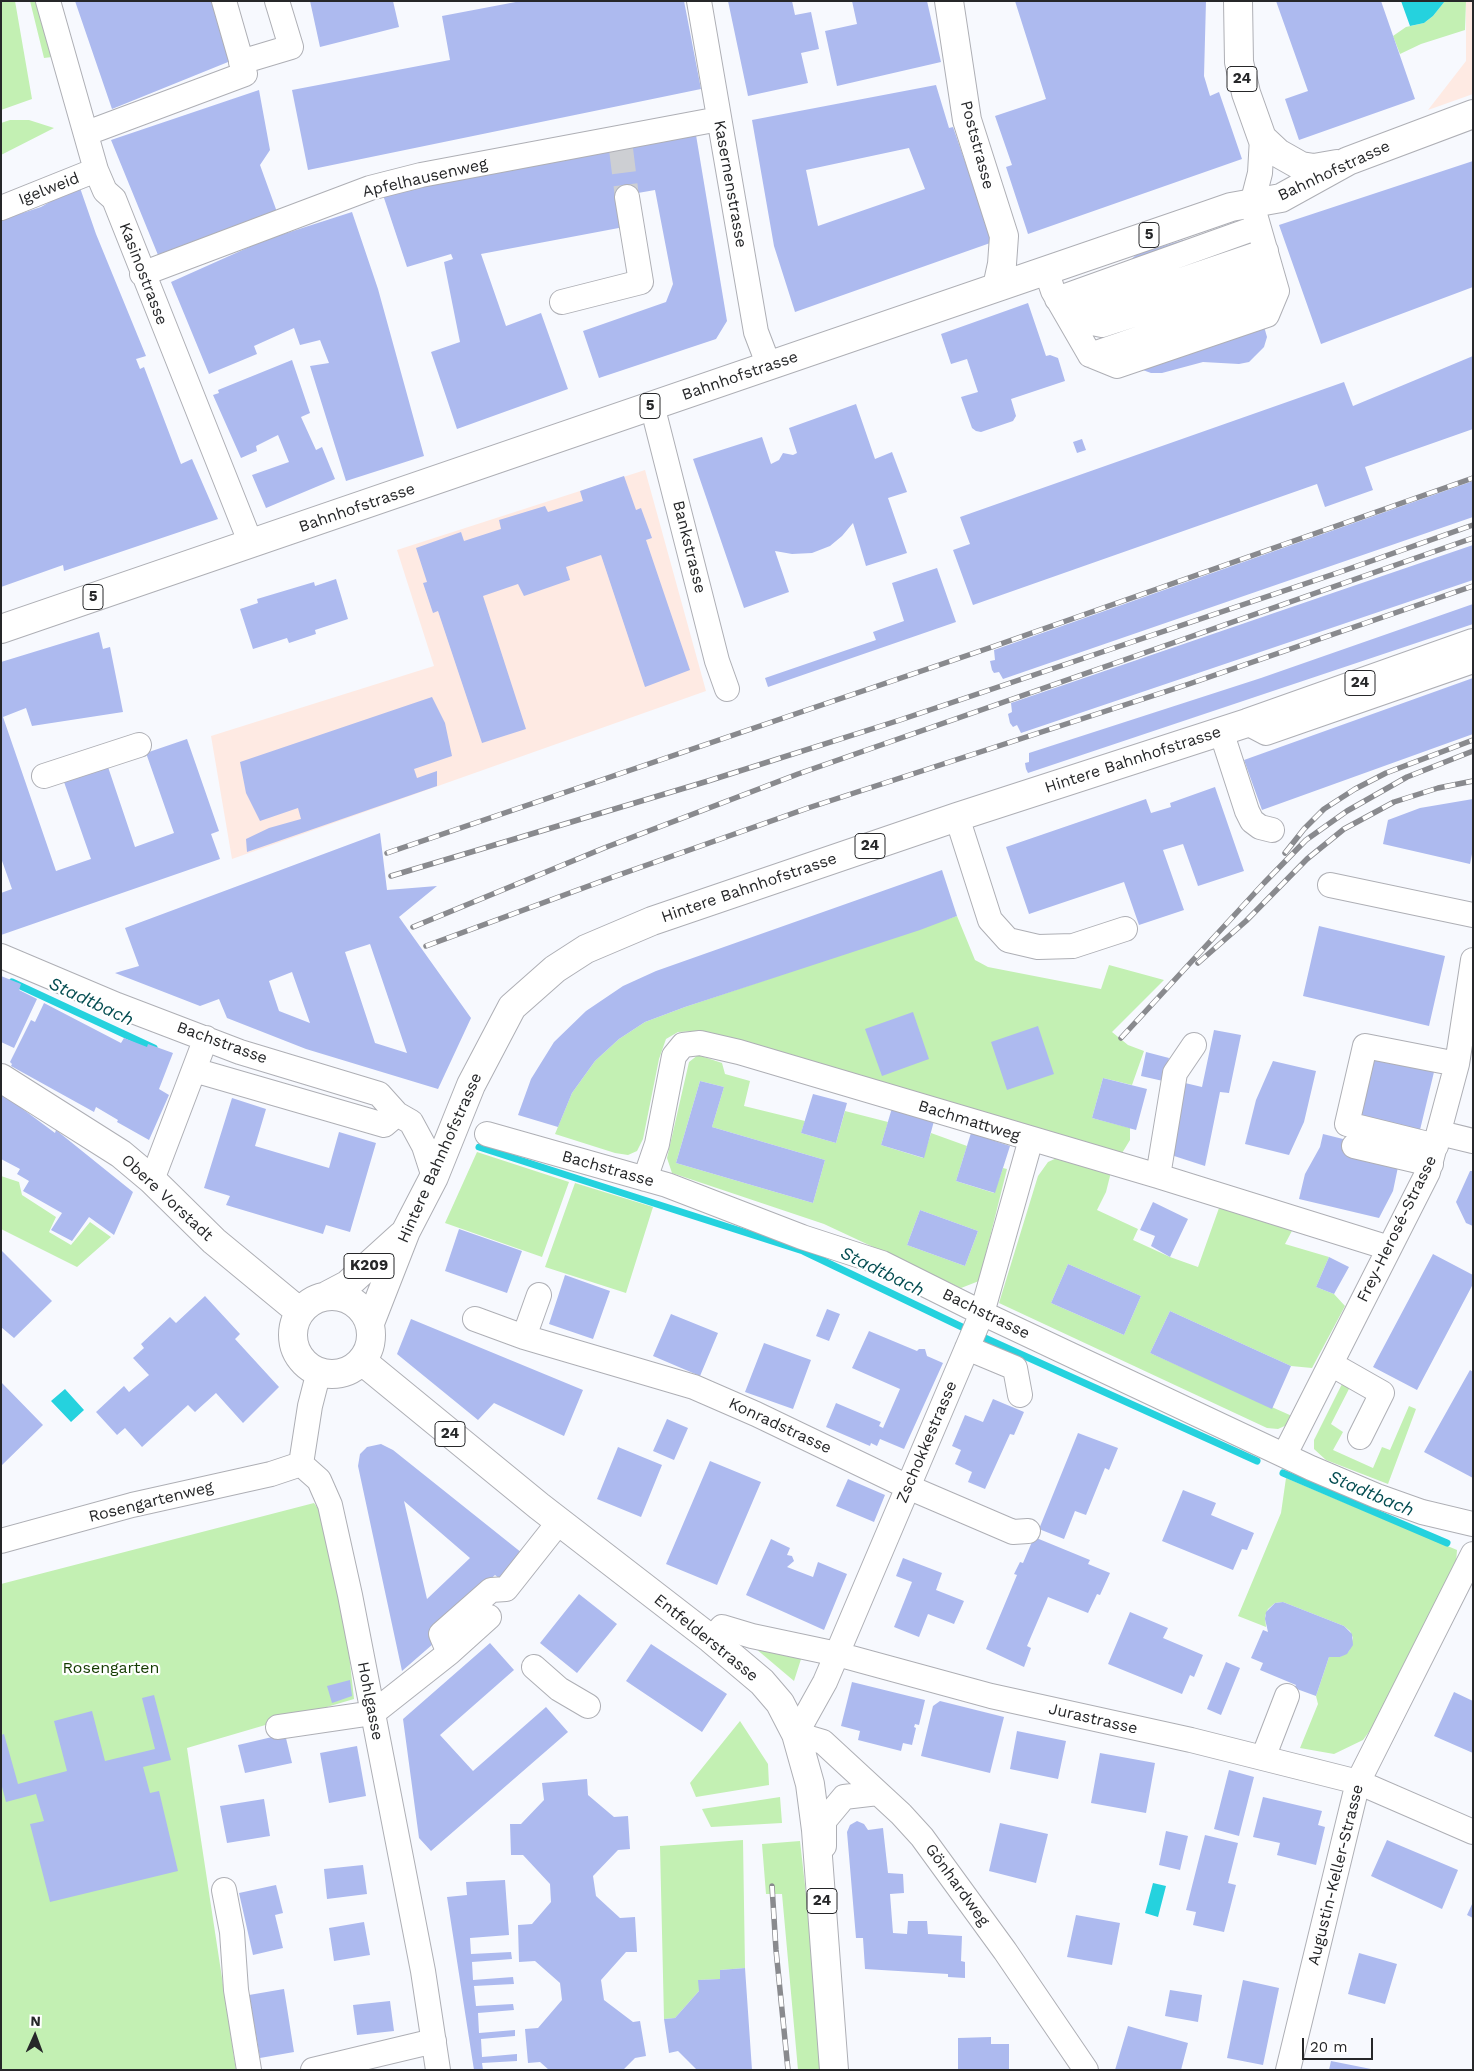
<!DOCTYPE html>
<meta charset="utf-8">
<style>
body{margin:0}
#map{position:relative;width:1474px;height:2071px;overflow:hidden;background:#f7f9fe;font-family:"Work Sans",sans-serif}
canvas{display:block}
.frame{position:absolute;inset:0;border:2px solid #262729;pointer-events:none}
.north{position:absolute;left:10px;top:2011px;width:50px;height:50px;-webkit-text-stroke:4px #fff;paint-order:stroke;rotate:2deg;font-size:14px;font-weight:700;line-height:20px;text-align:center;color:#262729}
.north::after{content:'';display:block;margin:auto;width:18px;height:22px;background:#262729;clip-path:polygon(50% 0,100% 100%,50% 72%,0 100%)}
.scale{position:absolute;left:1302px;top:2038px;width:71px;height:22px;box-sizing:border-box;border:2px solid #262729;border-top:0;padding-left:6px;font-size:15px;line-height:18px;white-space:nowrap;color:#262729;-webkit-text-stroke:4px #fff;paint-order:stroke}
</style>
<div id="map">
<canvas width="1474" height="2071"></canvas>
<div class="frame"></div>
<div class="north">N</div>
<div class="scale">20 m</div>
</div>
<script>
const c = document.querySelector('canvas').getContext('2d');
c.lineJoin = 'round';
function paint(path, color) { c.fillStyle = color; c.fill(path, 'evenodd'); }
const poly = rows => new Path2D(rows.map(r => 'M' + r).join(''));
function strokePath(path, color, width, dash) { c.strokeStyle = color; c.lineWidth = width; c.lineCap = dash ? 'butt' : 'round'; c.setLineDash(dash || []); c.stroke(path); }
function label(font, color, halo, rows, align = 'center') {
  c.font = font + ' "Work Sans",sans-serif'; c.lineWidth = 4.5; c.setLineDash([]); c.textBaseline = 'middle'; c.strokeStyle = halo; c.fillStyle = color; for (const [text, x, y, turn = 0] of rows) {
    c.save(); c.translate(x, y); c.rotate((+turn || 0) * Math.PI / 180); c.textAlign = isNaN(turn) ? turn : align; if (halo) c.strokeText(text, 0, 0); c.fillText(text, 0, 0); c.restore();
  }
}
paint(poly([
 [1466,1,1473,1,1473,94,1428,110,1466,61],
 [645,470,706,691,232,859,211,736,434,666,397,550]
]), '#feeae3');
paint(poly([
 [1,1,15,1,32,99,1,110],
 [30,1,37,1,52,57,44,58],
 [1445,1,1466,1,1465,30,1421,44,1400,54,1393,36,1406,27,1424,23,1433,16],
 [10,120,29,120,54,128,1,155,1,123],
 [957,916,975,960,988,967,1101,989,1109,965,1164,980,1112,1032,1128,1045,1144,1051,1132,1085,1103,1078,1092,1118,1130,1128,1130,1140,1119,1158,723,1037,697,1031,678,1032,666,1039,659,1059,643,1139,637,1151,628,1155,615,1153,555,1134,572,1093,595,1061,619,1039,645,1022,685,1007],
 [698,1055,722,1063,725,1074,750,1081,744,1106,805,1121,801,1133,836,1143,845,1111,888,1122,881,1145,923,1158,931,1133,967,1146,956,1181,994,1193,1003,1168,1007,1169,979,1281,961,1288,824,1224,672,1173,667,1158,689,1062],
 [700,1081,724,1087,712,1127,825,1160,813,1203,676,1163],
 [920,1210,978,1231,965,1266,907,1245],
 [477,1152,569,1182,542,1257,445,1223],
 [1059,1157,1111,1172,1106,1192,1097,1210,1138,1229,1133,1240,1170,1257,1198,1267,1219,1208,1294,1227,1285,1244,1329,1257,1316,1287,1334,1294,1345,1306,1312,1368,1291,1366,1170,1311,1150,1353,1292,1416,1289,1424,1278,1429,1267,1428,999,1303,1038,1176,1048,1162],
 [1068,1264,1141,1296,1124,1335,1051,1303],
 [1,1176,19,1182,22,1195,56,1217,49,1232,71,1245,90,1222,111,1237,77,1267,1,1229],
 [575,1183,653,1207,626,1293,545,1267],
 [1342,1384,1351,1385,1331,1424,1343,1432,1333,1450,1373,1468,1382,1447,1390,1450,1409,1406,1416,1409,1388,1484,1326,1460,1314,1449,1314,1440],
 [1286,1478,1457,1550,1456,1564,1371,1729,1363,1740,1334,1754,1300,1748,1318,1704,1316,1696,1329,1657,1340,1657,1349,1651,1353,1638,1350,1631,1344,1626,1283,1602,1275,1603,1268,1609,1265,1616,1266,1627,1238,1616,1281,1513],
 [314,1503,319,1510,342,1590,354,1699,187,1748,236,2070,1,2070,1,1584],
 [755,1648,802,1656,794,1681],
 [740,1721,768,1764,769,1785,696,1797,690,1783],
 [780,1797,782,1823,711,1827,702,1809],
 [743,1840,745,1968,720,1970,720,1979,699,1980,699,1991,675,2018,664,2019,660,1846],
 [800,1841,814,1965,822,2070,798,2070,782,1894,766,1894,762,1844]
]), '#c3f0b3');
paint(poly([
 [1401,1,1445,1,1433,16,1424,23,1410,26],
 [65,1389,84,1410,71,1422,51,1401],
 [1153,1883,1166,1886,1158,1917,1145,1913]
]), '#25d2de');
strokePath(poly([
 [12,982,154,1048],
 [479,1147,803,1251,987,1339,1257,1461],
 [1283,1473,1447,1543]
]), '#25d2de', 7);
paint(poly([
 [75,1,211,1,233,60,112,109],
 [310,1,393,1,399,27,320,47],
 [521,1,684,1,701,89,308,170,292,90,450,60,442,16],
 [728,1,792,1,795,15,811,12,819,49,801,53,808,83,748,96],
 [852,1,927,1,941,62,837,86,825,31,857,24],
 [1015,1,1206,1,1204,76,1210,96,1219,92,1242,159,1028,234,1006,167,1012,165,995,116,1046,99],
 [1276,1,1381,1,1415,99,1299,140,1285,99,1308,91],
 [936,85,949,128,953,127,993,242,795,312,774,246,752,120],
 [909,148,925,189,818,226,806,170],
 [259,90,270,150,260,165,277,212,158,255,111,140],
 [696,135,727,321,716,339,599,378,583,331,666,302,673,284,655,190,615,197,624,227,481,254,506,326,541,313,568,389,457,429,431,352,460,342,444,262,453,259,451,254,407,267,383,195,423,182],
 [1473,161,1473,287,1321,344,1279,225],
 [79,185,96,234,146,356,136,359,140,369,144,367,181,464,192,459,218,519,64,571,63,565,1,587,1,220,41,207],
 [352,212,378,289,424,456,346,481,310,366,329,363,320,340,300,345,294,328,254,346,257,354,209,374,171,282,265,240],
 [1205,238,1232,248,1263,323,1267,337,1264,347,1249,362,1239,364,1203,362,1162,373,1151,373,1129,365,1112,345,1105,328,1121,268,1136,255,1150,250,1183,240],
 [1028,303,1046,356,1050,355,1058,358,1065,381,1011,399,1016,416,1013,421,981,432,976,431,972,428,961,397,978,392,967,359,951,364,941,334],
 [1473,356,1473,429,1365,467,1373,490,1325,507,1317,484,973,605,953,550,970,544,960,517,1344,382,1353,406],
 [292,360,310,413,301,417,316,450,322,447,335,479,266,508,252,475,289,462,278,435,256,446,257,451,241,458,213,395,219,393,218,390],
 [856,404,875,459,892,452,907,492,888,498,907,553,866,566,853,523,842,536,830,546,812,553,792,554,775,551,789,592,744,608,693,459,762,437,771,464,779,460,783,453,793,455,797,453,789,428],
 [1082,439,1086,450,1077,453,1073,442],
 [624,476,636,510,641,508,652,538,646,540,690,670,645,687,601,555,566,567,570,580,524,596,518,584,483,596,526,729,482,743,438,611,433,613,423,583,427,582,416,548,461,532,464,541,501,529,499,520,545,506,548,512,583,501,580,491],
 [1473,481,1473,517,1003,679,999,672,994,673,992,670,990,661,995,660,994,650],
 [1473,545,1473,580,1021,733,1017,725,1013,727,1010,723,1008,714,1012,712,1011,703],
 [937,568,956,622,768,687,765,678,876,640,873,632,904,621,892,583],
 [336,579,348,619,315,630,316,634,289,643,287,638,253,649,240,609,258,603,257,599,314,582,315,586],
 [1473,604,1473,624,1028,773,1026,769,1025,763,1029,762,1029,753,1261,678],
 [99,632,103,649,110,647,123,712,32,726,26,708,3,717,56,871,91,859,64,782,108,767,135,847,174,833,146,753,187,739,219,831,211,834,220,859,1,935,1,893,12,889,1,858,1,662],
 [1473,678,1473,734,1262,810,1244,760],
 [432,697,445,723,452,756,414,769,417,778,437,771,437,786,247,852,246,839,269,828,301,819,298,808,260,821,246,793,240,762],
 [1215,787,1244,871,1198,886,1183,844,1163,850,1184,910,1139,925,1124,882,1029,914,1006,847,1146,799,1151,813,1171,807,1170,803],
 [1473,799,1473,849,1470,864,1383,844,1388,820,1420,808],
 [380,833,387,890,437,886,399,917,471,1018,438,1089,306,1049,227,1018,219,999,200,1006,115,973,139,966,125,928],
 [370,944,407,1053,375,1043,345,952],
 [292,972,310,1023,279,1011,269,981],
 [942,870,957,916,920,930,685,1007,645,1022,619,1039,595,1061,572,1093,558,1127,518,1115,531,1079,554,1042,586,1011,623,986,656,971],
 [1319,926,1445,956,1429,1026,1303,996],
 [1,976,21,984,19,990,37,999,14,1048,1,1042],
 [44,1003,121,1043,124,1038,147,1047,148,1044,173,1053,159,1089,169,1095,149,1140,117,1122,118,1120,96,1107,94,1112,11,1066,12,1064,10,1062,31,1020,35,1022],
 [913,1012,929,1059,882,1076,865,1029],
 [1038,1026,1054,1074,1007,1090,991,1042],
 [1214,1030,1241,1035,1229,1093,1220,1092,1205,1166,1171,1155,1185,1083,1202,1087],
 [1146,1052,1169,1058,1163,1081,1141,1076],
 [1372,1058,1434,1072,1419,1134,1358,1120],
 [1273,1061,1316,1071,1304,1122,1289,1155,1245,1144,1256,1100],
 [1103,1078,1147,1089,1136,1130,1092,1118],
 [700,1081,724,1087,712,1127,825,1160,813,1203,676,1163],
 [1,1092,21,1104,20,1107,55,1133,56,1130,133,1192,114,1235,89,1217,72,1241,51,1230,62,1213,23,1191,29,1181,17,1174,20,1169,1,1159],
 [813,1094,847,1103,836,1143,801,1133],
 [232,1098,266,1109,255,1146,329,1168,339,1132,376,1143,350,1232,326,1225,323,1234,226,1205,230,1196,204,1188],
 [892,1108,934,1121,924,1158,881,1145],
 [971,1133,1010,1146,995,1193,956,1181],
 [1323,1134,1355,1142,1398,1167,1393,1191,1379,1218,1299,1199,1305,1174,1320,1147],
 [1470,1171,1473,1171,1473,1226,1466,1223,1456,1202],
 [1153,1202,1188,1219,1170,1257,1151,1246,1155,1236,1140,1230],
 [920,1210,978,1231,965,1266,907,1245],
 [459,1229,522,1251,507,1293,445,1271],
 [1,1250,52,1301,14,1338,1,1327],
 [1433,1254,1473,1275,1473,1284,1417,1390,1373,1367],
 [1329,1257,1349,1267,1334,1294,1316,1287],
 [1068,1264,1141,1296,1124,1335,1051,1303],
 [565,1275,610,1291,593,1339,549,1324],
 [205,1296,240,1334,235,1339,279,1387,243,1423,216,1393,195,1412,188,1405,142,1447,125,1428,117,1435,96,1412,124,1386,129,1392,149,1375,133,1358,144,1348,141,1344,170,1317,176,1323],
 [827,1309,840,1314,829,1341,816,1336],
 [1170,1311,1291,1366,1272,1409,1150,1353],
 [671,1314,718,1333,700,1376,653,1356],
 [411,1319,583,1390,564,1436,494,1403,478,1420,397,1354],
 [869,1331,917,1351,919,1349,925,1349,927,1356,943,1363,904,1449,880,1439,877,1446,871,1443,870,1446,826,1427,836,1403,881,1422,879,1426,883,1428,900,1389,852,1368],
 [764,1343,811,1360,793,1409,745,1392],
 [1470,1370,1473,1372,1473,1478,1424,1452],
 [1,1382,43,1425,1,1466],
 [993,1399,1024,1412,1014,1435,1010,1434,985,1489,968,1482,972,1472,955,1464,961,1450,952,1446,965,1415,983,1422],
 [667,1419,688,1428,674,1460,653,1451],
 [1078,1433,1118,1448,1109,1470,1105,1468,1086,1515,1075,1511,1064,1539,1039,1529],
 [381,1444,393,1450,522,1553,500,1579,495,1575,430,1635,433,1644,402,1671,358,1466,360,1454,367,1447],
 [404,1501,470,1558,427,1599],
 [618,1447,662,1465,641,1517,597,1499],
 [710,1461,761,1482,717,1585,666,1564],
 [848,1479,885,1495,874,1522,836,1506],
 [1183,1490,1216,1503,1211,1515,1254,1533,1247,1550,1242,1549,1233,1570,1162,1541],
 [1034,1537,1090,1560,1088,1564,1110,1573,1100,1595,1097,1594,1088,1613,1048,1597,1027,1646,1031,1648,1024,1667,986,1649,1017,1575,1014,1574,1020,1562,1023,1563],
 [771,1539,790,1548,787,1555,792,1556,794,1561,787,1567,813,1577,818,1562,847,1574,824,1630,746,1595],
 [903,1558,942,1573,936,1590,964,1601,954,1624,928,1614,919,1637,894,1627,912,1582,896,1576],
 [579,1594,617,1624,577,1673,540,1643],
 [1283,1602,1344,1626,1352,1634,1353,1645,1347,1654,1340,1657,1329,1657,1316,1696,1294,1688,1296,1685,1260,1670,1263,1663,1251,1658,1263,1630,1268,1632,1265,1619,1266,1612,1275,1603],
 [1130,1612,1168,1628,1163,1638,1203,1655,1194,1677,1190,1675,1182,1694,1108,1664],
 [490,1643,514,1670,440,1735,473,1771,546,1707,568,1732,431,1851,419,1838,403,1719],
 [651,1644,727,1694,702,1732,626,1681],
 [1226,1662,1240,1668,1221,1715,1207,1709],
 [350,1680,352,1696,332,1703,327,1686],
 [852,1682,925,1700,919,1725,915,1724,914,1727,916,1728,912,1745,903,1743,901,1751,858,1740,860,1731,841,1726],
 [1454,1692,1473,1701,1473,1753,1434,1736],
 [154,1695,171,1760,143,1767,150,1793,159,1791,178,1871,50,1902,30,1824,44,1821,36,1794,6,1802,1,1783,1,1735,4,1734,18,1784,67,1771,54,1721,92,1711,105,1761,155,1749,142,1698],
 [940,1701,1004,1717,990,1773,921,1756,933,1706],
 [1017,1731,1066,1741,1058,1779,1010,1769],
 [285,1734,292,1763,245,1773,238,1745],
 [357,1746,366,1796,329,1803,320,1753],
 [1100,1753,1155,1763,1146,1813,1091,1803],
 [1229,1770,1254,1777,1239,1836,1214,1829],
 [587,1779,588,1795,614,1817,628,1816,630,1849,618,1850,593,1876,596,1896,620,1918,635,1917,637,1952,626,1952,601,1980,604,2000,633,2022,640,2021,646,2056,635,2058,623,2070,549,2070,540,2062,528,2063,525,2029,538,2028,562,2000,560,1983,535,1961,519,1962,518,1925,532,1924,551,1902,550,1884,523,1855,511,1855,510,1824,521,1824,544,1800,542,1783],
 [1263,1797,1322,1811,1318,1825,1325,1827,1316,1865,1277,1855,1280,1843,1253,1837],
 [264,1799,270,1836,227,1843,220,1806],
 [857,1821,864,1824,868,1830,883,1828,888,1873,903,1874,904,1893,890,1894,893,1933,907,1934,908,1921,927,1921,928,1934,962,1936,961,1961,965,1962,965,1978,948,1977,948,1974,865,1969,863,1938,856,1938,847,1832,850,1825],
 [1000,1823,1048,1834,1036,1883,989,1871],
 [1166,1831,1188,1836,1180,1870,1159,1865],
 [1205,1835,1238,1843,1228,1883,1236,1885,1224,1932,1193,1925,1196,1912,1186,1910],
 [1387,1840,1458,1870,1442,1909,1371,1876],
 [363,1865,367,1894,327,1899,324,1869],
 [505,1880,509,1935,470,1938,471,1954,511,1952,512,1959,472,1962,473,1980,513,1977,514,1984,474,1986,476,2006,513,2004,514,2010,478,2013,479,2033,515,2030,515,2036,481,2039,482,2057,517,2054,517,2061,482,2063,483,2070,474,2070,447,1897,467,1895,466,1882],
 [276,1885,283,1913,275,1915,283,1948,253,1955,239,1893],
 [1473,1902,1473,1918,1467,1915],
 [1076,1915,1120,1923,1112,1965,1067,1957],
 [364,1922,370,1955,334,1961,329,1928],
 [1359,1953,1397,1964,1385,2004,1348,1994],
 [745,1968,752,2070,697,2070,678,2051,669,2053,664,2019,675,2018,699,1991,698,1980,720,1979,720,1970],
 [1243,1980,1279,1988,1263,2065,1227,2058],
 [284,1989,294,2052,260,2058,249,1995],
 [1170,1990,1202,1995,1198,2022,1165,2016],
 [390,2001,394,2031,357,2035,353,2005],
 [1128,2026,1188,2043,1181,2070,1115,2070],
 [991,2037,991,2044,1009,2044,1009,2070,958,2070,958,2038],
 [1331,2061,1371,2069,1371,2070,1329,2070]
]), '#adbaef');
strokePath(poly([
 [621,149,627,197]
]), '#cdcfd3', 24, [24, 12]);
const minor = poly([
 [48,1,96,170,105,191,114,199,251,544],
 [699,1,756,332,769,366],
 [241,62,291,47,277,1],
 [87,133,245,74,224,1],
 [1,208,96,170],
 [1046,270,1053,291,1090,355,1117,366,1267,315,1277,291,1252,204,1260,173,1262,138],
 [142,274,370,188,421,175,719,119],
 [1057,299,1258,227],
 [562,302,641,282,627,197],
 [1069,318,1102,325,1253,276,1266,251],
 [1069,318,1266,251],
 [1090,355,1277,291],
 [652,405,717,661,727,689],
 [1247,723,1266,733,1473,661],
 [1221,731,1247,811,1252,821,1260,827,1272,830],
 [44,776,139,745],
 [957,817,990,920,1008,940,1038,947,1073,946,1125,929],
 [1330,885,1473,915],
 [1,956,117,1005,240,1052,379,1094,397,1114,411,1122,424,1146,434,1177],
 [194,1070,384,1125,397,1114],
 [1440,1133,1473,1141],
 [487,1134,667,1185,802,1237,882,1263,982,1313,1311,1468,1377,1496,1422,1512,1473,1524],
 [1031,1139,982,1313,825,1682,796,1734,823,1742,901,1814,922,1837,1005,1951,1086,2070],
 [1354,1146,1431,1164],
 [1436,1146,1347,1124,1365,1046,1457,1064],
 [1158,1176,1175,1073,1194,1045],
 [645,1179,657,1144,674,1056,683,1045,700,1043,739,1052,1158,1176,1389,1248],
 [152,1180,206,1038],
 [475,1319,524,1337,694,1387,756,1414,908,1487,1013,1532,1028,1531],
 [524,1337,539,1295],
 [967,1348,1015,1368,1020,1395],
 [1331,1364,1382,1393,1360,1437],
 [1285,1454,1428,1172,1457,1064,1473,960],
 [301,1464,319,1480,330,1505,350,1595,423,1971,438,2070],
 [301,1464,310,1406,319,1371],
 [1,1541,132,1505,271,1474,301,1464],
 [711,1639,722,1627,752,1636,837,1654,991,1696,1191,1740,1358,1782,1473,1832],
 [449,1653,441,1634,491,1590,506,1589,559,1522],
 [534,1667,559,1689,588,1706],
 [278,1727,373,1713,449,1653,489,1617],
 [1263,1758,1287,1696],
 [824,1846,824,1821,844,1797,878,1793],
 [224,1890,232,1932,236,1990,249,2070],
 [313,2070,434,2041],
 [1288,2070,1358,1782,1473,1554]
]);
const major = poly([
 [949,1,967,120,1004,236,1002,264,997,287],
 [1238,1,1239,62,1246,93,1262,138,1278,153,1301,166,1314,168,1337,164],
 [1,629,1208,215,1231,207,1281,198,1348,161,1473,114],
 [1,1078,121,1154,152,1180,214,1241,300,1312],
 [328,1295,347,1285,401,1236],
 '293 1335a39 39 0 1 1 78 0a39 39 0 1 1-78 0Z',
 [370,1323,406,1231,434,1177,471,1085,512,1007,555,969,586,949,652,921,957,817,1247,723,1473,643],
 [362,1361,539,1506,711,1639,762,1682,780,1703,796,1734,810,1784,816,1830,834,2070]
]);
strokePath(minor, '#aeafb5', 26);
strokePath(major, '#aeafb5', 30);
strokePath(minor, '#fff', 24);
strokePath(major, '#fff', 28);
const rail = poly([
 [387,853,989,648,1473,478],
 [1285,853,1304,829,1324,809,1355,789,1386,773,1473,740],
 [391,876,708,781,900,720,1343,571,1473,525],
 [413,927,604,848,798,774,1473,538],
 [426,946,613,877,808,808,1189,684,1473,586],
 [1198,963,1246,921,1307,859,1344,829,1394,802,1438,788,1473,781],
 [1121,1038,1264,883,1306,840,1347,811,1407,777,1473,751],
 [772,1886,776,1950,788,2070]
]);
strokePath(rail, '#898a8e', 5.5);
strokePath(rail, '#fff', 4, [11]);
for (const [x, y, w] of [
 [1242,79,30],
 [1149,235,20],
 [650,406,20],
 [93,597,20],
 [1360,683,30],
 [870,846,30],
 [369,1266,50],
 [450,1434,30],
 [822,1901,30]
]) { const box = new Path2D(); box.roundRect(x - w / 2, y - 12.5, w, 25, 4); c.fillStyle = '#fff'; c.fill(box); strokePath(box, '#262729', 1); }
label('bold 15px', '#262729', null, [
 ["24",1242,79],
 ["5",1149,235],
 ["5",650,406],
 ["5",93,597],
 ["24",1360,683],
 ["24",870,846],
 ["K209",369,1266],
 ["24",450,1434],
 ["24",822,1901]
]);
label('16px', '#262729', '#fff', [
 ["Poststrasse",977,145,75],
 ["Bahnhofstrasse",1334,171,-25],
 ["Apfelhausenweg",425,178,-13],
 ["Kasernenstrasse",730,184,80],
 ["Igelweid",49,189,-21],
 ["Kasinostrasse",143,274,69],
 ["Bahnhofstrasse",740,376,-19],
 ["Bahnhofstrasse",357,508,-19],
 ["Bankstrasse",689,547,76],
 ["Hintere Bahnhofstrasse",1133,760,-18],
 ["Hintere Bahnhofstrasse",749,888,-19],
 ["Bachstrasse",222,1043,20],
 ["Bachmattweg",969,1121,17],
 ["Hintere Bahnhofstrasse",440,1158,-66],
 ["Bachstrasse",608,1169,16],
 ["Obere Vorstadt",167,1198,43],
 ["Frey-Herosé-Strasse",1397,1229,-64],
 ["Bachstrasse",986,1314,26],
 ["Konradstrasse",780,1426,25],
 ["Zschokkestrasse",927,1442,-67],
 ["Rosengartenweg",151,1502,-14],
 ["Entfelderstrasse",706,1638,39],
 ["Hohlgasse",370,1701,79],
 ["Jurastrasse",1093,1719,13],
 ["Augustin-Keller-Strasse",1336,1875,-76],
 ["Gönhardweg",957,1885,54]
]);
label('16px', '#143c01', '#fff', [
 ["Rosengarten",111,1668]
]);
label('italic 18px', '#034c51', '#fff', [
 ["Stadtbach",91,1002,25],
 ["Stadtbach",882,1272,26],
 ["Stadtbach",1371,1494,23]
]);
</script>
